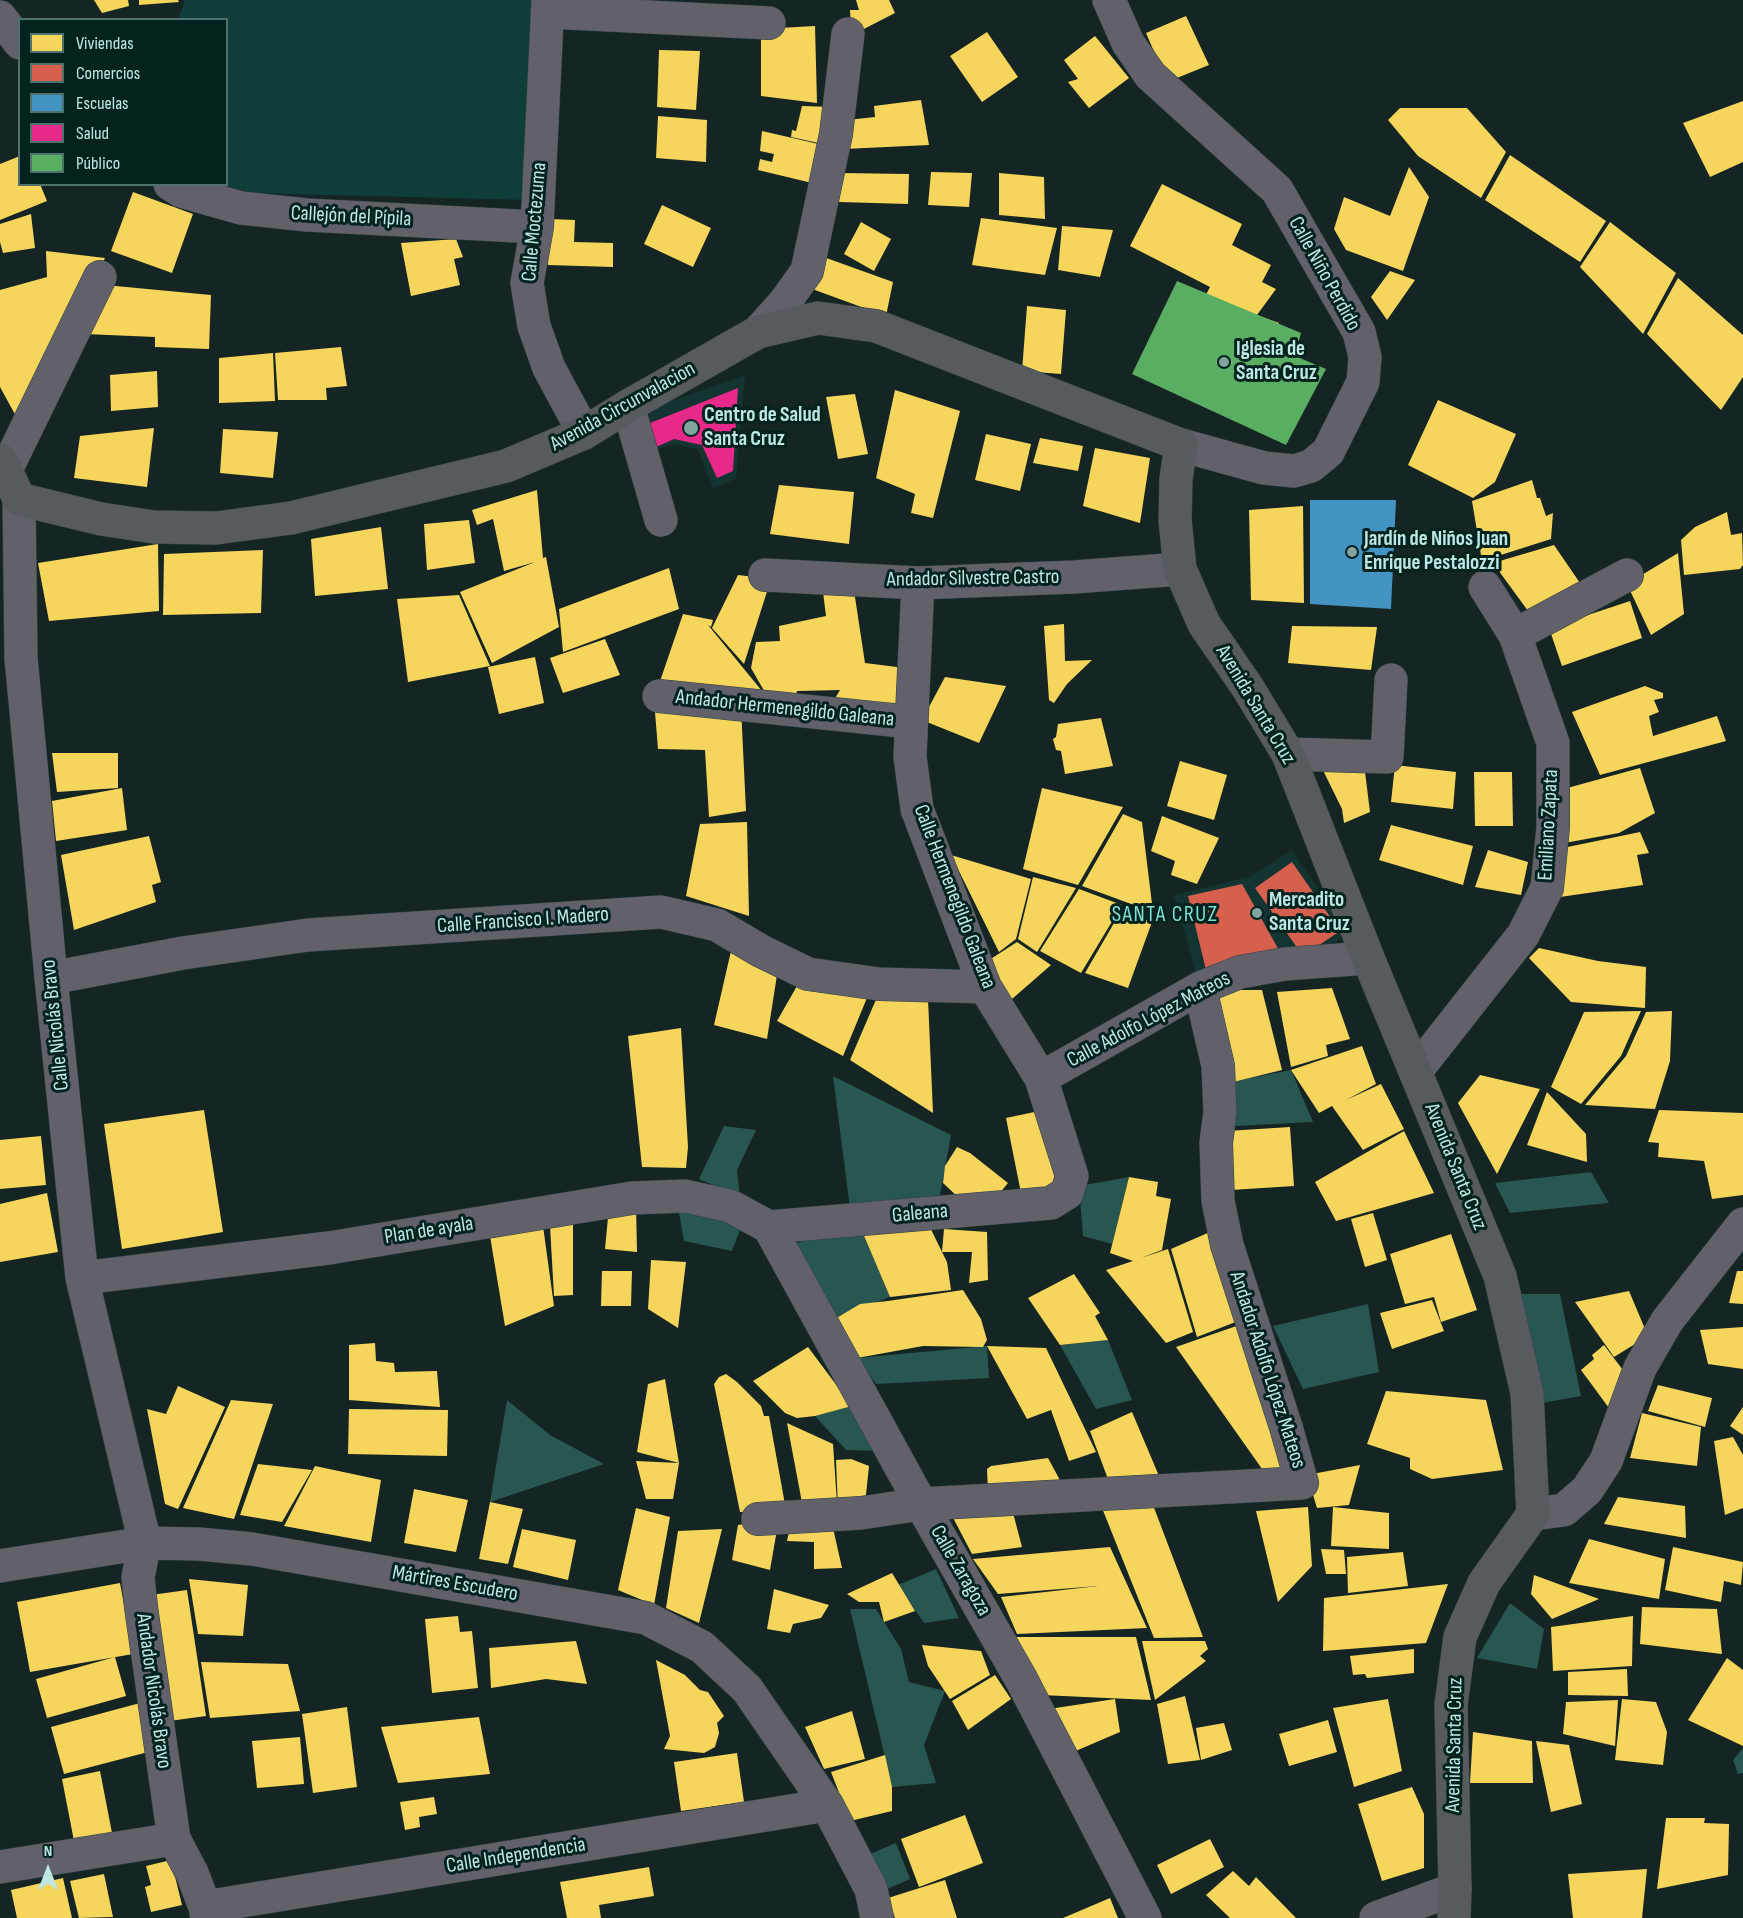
<!DOCTYPE html>
<meta charset="utf-8">
<style>
body{margin:0}
#map{position:relative;width:1743px;height:1918px;overflow:hidden;background:#152523;font-family:"Sofia Sans Condensed",sans-serif}
canvas{display:block}
.legend{position:absolute;left:18px;top:18px;width:210px;height:168px;box-sizing:border-box;background:#04231f;border:2px solid #4e726d;margin:0;padding:8px 10px;list-style:none;font-size:18px;color:#bde8e2}
.legend li{display:flex;align-items:center;gap:12px;height:30px}
.legend b{width:30px;border:2px solid #4e726d}
.north{position:absolute;left:18px;top:1840px;width:60px;height:60px;-webkit-text-stroke:4px #04231f;paint-order:stroke;rotate:0deg;font-size:16px;font-weight:700;line-height:24px;text-align:center;color:#bde8e2}
.north::after{content:'';display:block;margin:auto;width:21px;height:27px;background:#bde8e2;clip-path:polygon(50% 0,100% 100%,50% 72%,0 100%)}
</style>
<div id="map">
<canvas width="1743" height="1918"></canvas>
<ul class="legend">
<li><b style="height:16px;background:#f6d55c"></b>Viviendas</li>
<li><b style="height:16px;background:#d6604d"></b>Comercios</li>
<li><b style="height:16px;background:#4393c3"></b>Escuelas</li>
<li><b style="height:16px;background:#e7298a"></b>Salud</li>
<li><b style="height:16px;background:#5aae61"></b>Público</li>
</ul>
<div class="north">N</div>
</div>
<script>
const c = document.querySelector('canvas').getContext('2d');
c.lineJoin = 'round';
function paint(path, color) { c.fillStyle = color; c.fill(path, 'evenodd'); }
const poly = rows => new Path2D(rows.map(r => 'M' + r).join(''));
function strokePath(path, color, width, dash) { c.strokeStyle = color; c.lineWidth = width; c.lineCap = dash ? 'butt' : 'round'; c.setLineDash(dash || []); c.stroke(path); }
function label(font, color, halo, rows, align = 'center') {
  c.font = font + ' "Sofia Sans Condensed",sans-serif'; c.lineWidth = 6; c.setLineDash([]); c.textBaseline = 'middle'; c.strokeStyle = halo; c.fillStyle = color; for (const [text, x, y, turn = 0] of rows) {
    c.save(); c.translate(x, y); c.rotate((+turn || 0) * Math.PI / 180); c.textAlign = isNaN(turn) ? turn : align; if (halo) c.strokeText(text, 0, 0); c.fillText(text, 0, 0); c.restore();
  }
}
paint(poly([
 [745,375,736,479,713,488,698,449,673,444,651,452,637,413],
 [1292,850,1346,931,1323,955,1197,977,1174,895,1251,876]
]), '#133430');
paint(poly([
 [185,0,538,0,529,200,251,193,223,185,226,184,226,20,178,20]
]), '#0f3d39');
paint(poly([
 [1291,1070,1313,1122,1235,1126,1235,1081],
 [833,1076,951,1135,940,1195,850,1208],
 [724,1126,756,1130,737,1170,740,1197,699,1179],
 [1591,1172,1609,1203,1510,1213,1495,1183],
 [1129,1177,1112,1244,1083,1236,1079,1186],
 [678,1207,746,1214,732,1251,684,1241],
 [859,1224,890,1297,835,1319,796,1243],
 [1512,1294,1560,1294,1581,1396,1536,1404],
 [1368,1304,1379,1372,1303,1389,1273,1326],
 [1108,1340,1132,1400,1096,1409,1060,1345],
 [987,1346,989,1378,876,1384,857,1358],
 [507,1400,550,1435,604,1464,490,1502],
 [852,1406,882,1451,846,1450,815,1416],
 [936,1569,959,1618,924,1623,898,1585],
 [1510,1603,1544,1629,1537,1669,1477,1658],
 [850,1609,876,1609,901,1649,909,1682,945,1691,924,1745,936,1783,892,1787],
 [1743,1748,1743,1773,1738,1774,1733,1760],
 [896,1843,910,1879,885,1890,870,1854]
]), '#285650');
paint(poly([
 [94,0,128,0,129,6,102,13],
 [139,0,178,0,179,2,139,5],
 [856,0,889,0,895,13,858,32,851,29,850,10,859,10],
 [1186,16,1209,65,1167,82,1146,33],
 [815,26,817,103,761,96,761,29],
 [987,32,1018,77,982,102,950,56],
 [1095,36,1129,78,1089,108,1068,82,1078,79,1064,60],
 [659,50,700,51,696,110,657,107],
 [921,100,929,145,844,149,847,120,875,117,874,106],
 [1743,101,1743,162,1710,177,1683,123],
 [802,106,832,107,823,144,791,137,792,130,796,131],
 [1400,108,1467,108,1506,152,1481,198,1418,156,1388,120],
 [658,116,707,120,706,162,656,158],
 [762,131,823,145,812,183,758,170,760,159,772,162,774,154,760,151],
 [1510,155,1606,221,1580,262,1485,200],
 [20,156,20,184,40,184,47,201,0,220,0,164],
 [1409,167,1429,197,1403,271,1346,250,1334,229,1344,197,1390,216],
 [931,172,972,173,969,207,928,205],
 [840,173,909,174,908,204,839,202],
 [999,173,1044,177,1045,219,999,215],
 [1162,184,1242,224,1232,245,1271,265,1262,282,1276,289,1257,315,1279,323,1267,348,1197,312,1210,287,1130,246],
 [133,192,193,214,172,273,111,251],
 [662,205,711,228,693,267,644,244],
 [31,214,35,248,3,253,0,242,0,224],
 [981,218,1057,228,1045,275,972,265],
 [549,219,575,220,574,242,613,243,613,267,548,265],
 [861,222,891,239,874,271,844,254],
 [1610,222,1676,273,1643,334,1580,267],
 [1062,226,1113,230,1100,277,1058,270],
 [456,239,463,257,454,259,460,285,411,296,401,243],
 [46,251,105,258,23,429,0,387,0,290,47,277],
 [818,255,893,282,886,316,804,286],
 [1390,271,1415,280,1387,320,1371,297],
 [1678,278,1743,335,1743,377,1721,410,1647,334],
 [105,285,211,295,209,349,155,347,155,337,85,334],
 [1027,306,1066,310,1061,374,1022,371],
 [341,347,347,386,326,388,327,400,278,400,275,353],
 [273,353,275,401,219,403,219,358],
 [157,371,158,407,111,411,110,375],
 [895,390,960,411,933,518,911,513,915,494,876,478],
 [855,394,868,454,838,459,826,397],
 [1438,400,1516,434,1495,482,1473,498,1408,465],
 [154,428,147,487,74,478,80,436],
 [223,429,278,432,273,478,220,473],
 [986,434,1031,444,1020,491,975,480],
 [1040,438,1083,446,1078,471,1033,463],
 [1095,448,1150,458,1140,523,1083,506],
 [1532,480,1537,498,1540,498,1546,516,1553,513,1551,539,1482,561,1472,501],
 [779,485,854,492,849,544,770,534],
 [537,490,543,558,546,557,559,627,492,663,460,592,535,562,504,571,493,519,477,525,472,510],
 [1303,506,1304,603,1251,600,1249,510],
 [1727,512,1731,535,1742,533,1743,565,1740,569,1684,575,1681,540,1695,527],
 [469,520,475,563,427,570,424,524],
 [381,527,388,589,315,596,311,539],
 [158,544,159,611,49,621,38,563],
 [1554,545,1580,583,1531,615,1493,563],
 [263,550,261,613,163,615,164,554],
 [1678,553,1684,614,1651,635,1627,584],
 [669,568,679,609,563,652,559,609],
 [738,575,771,579,744,664,712,628],
 [822,584,853,584,865,663,913,669,902,717,831,705,840,690,797,691,795,698,767,696,751,668,756,642,780,641,779,626,826,616],
 [459,595,490,666,408,682,397,599],
 [1630,601,1642,638,1562,666,1549,628],
 [683,614,713,620,711,627,708,625,762,691,658,687],
 [1064,624,1065,661,1092,660,1067,684,1054,703,1049,700,1044,626],
 [1292,626,1377,627,1371,670,1288,663],
 [605,639,620,675,563,693,550,658],
 [535,657,544,703,499,714,488,667],
 [945,677,1006,686,979,743,922,720],
 [1645,686,1663,693,1663,698,1654,700,1659,712,1649,716,1653,736,1717,716,1726,741,1600,775,1572,712],
 [654,700,741,707,746,811,709,817,705,750,658,749],
 [1101,718,1113,766,1065,774,1061,751,1056,750,1053,739,1056,737,1058,724],
 [52,753,118,753,118,788,57,792],
 [1316,756,1364,764,1370,812,1344,823,1342,809],
 [1180,761,1227,775,1214,820,1167,806],
 [1395,765,1456,772,1453,809,1391,802],
 [1640,768,1655,813,1619,833,1559,844,1560,790],
 [1474,772,1512,772,1513,826,1475,826],
 [122,788,127,830,56,841,52,801],
 [1042,788,1123,807,1078,885,1023,869],
 [1123,814,1142,822,1153,912,1082,886],
 [1162,816,1219,838,1197,884,1171,875,1175,861,1151,851],
 [747,822,749,916,686,896,700,824],
 [1391,825,1473,846,1463,885,1379,860],
 [1640,832,1649,853,1637,855,1643,885,1560,897,1558,849],
 [149,836,161,882,152,885,156,902,74,930,61,855],
 [1488,850,1528,862,1521,895,1475,887],
 [951,855,1031,879,1016,939,999,952],
 [1033,877,1076,888,1037,952,1018,939],
 [1079,889,1122,905,1081,973,1040,951],
 [1121,911,1152,922,1128,988,1085,973],
 [1017,942,1051,965,1004,1006,986,962],
 [1539,948,1598,961,1646,967,1645,1008,1571,1002,1529,958],
 [731,951,777,975,767,1039,714,1025],
 [797,986,869,993,843,1056,777,1021],
 [1332,988,1350,1039,1326,1045,1328,1056,1291,1067,1277,992],
 [1240,990,1262,990,1282,1070,1225,1084,1206,1005,1222,995],
 [878,995,928,999,933,1113,850,1060],
 [1641,1011,1621,1056,1581,1104,1551,1087,1584,1012],
 [1672,1011,1670,1061,1655,1109,1585,1105,1626,1056,1646,1012],
 [681,1028,688,1147,686,1168,642,1167,628,1036],
 [1362,1046,1376,1084,1346,1100,1381,1084,1404,1129,1363,1150,1332,1106,1319,1113,1291,1070],
 [1480,1075,1540,1089,1497,1174,1458,1103],
 [1547,1092,1586,1134,1587,1162,1527,1145],
 [204,1110,223,1232,122,1249,104,1124],
 [1044,1110,1061,1195,1023,1203,1006,1118],
 [1659,1110,1743,1113,1743,1195,1712,1199,1704,1161,1658,1157,1659,1143,1648,1142],
 [1290,1127,1294,1186,1231,1190,1227,1131],
 [1404,1131,1434,1193,1336,1221,1315,1182],
 [41,1136,46,1185,0,1189,0,1140],
 [957,1147,970,1153,1008,1183,991,1204,960,1199,943,1183,945,1166],
 [1129,1177,1158,1182,1156,1196,1171,1199,1162,1250,1141,1258,1168,1249,1193,1332,1166,1343,1106,1270,1133,1261,1110,1253],
 [47,1193,58,1252,0,1262,0,1204],
 [636,1205,637,1252,605,1249,609,1207],
 [1373,1213,1387,1260,1365,1267,1351,1219],
 [925,1217,942,1252,944,1229,987,1232,988,1280,969,1283,972,1252,942,1252,947,1262,951,1290,890,1297,859,1224],
 [573,1222,573,1295,554,1296,550,1226],
 [543,1226,554,1306,505,1326,490,1236],
 [1219,1228,1246,1318,1197,1337,1171,1249],
 [1451,1234,1477,1310,1441,1322,1434,1297,1405,1304,1390,1254],
 [651,1260,686,1262,678,1328,648,1309],
 [602,1271,632,1271,631,1306,601,1306],
 [1737,1271,1743,1271,1743,1304,1729,1303],
 [1074,1274,1100,1313,1095,1316,1108,1340,1060,1345,1028,1298],
 [963,1290,981,1319,987,1340,983,1347,923,1346,857,1358,835,1319,860,1304,888,1301],
 [1629,1291,1648,1336,1614,1357,1575,1302],
 [1432,1300,1444,1331,1392,1349,1380,1313],
 [1245,1323,1292,1463,1267,1476,1176,1347],
 [1743,1327,1743,1369,1708,1364,1700,1330],
 [375,1343,376,1361,394,1363,395,1372,437,1371,440,1407,349,1400,349,1345],
 [1604,1345,1632,1382,1617,1419,1581,1370,1594,1359,1592,1355],
 [987,1346,1046,1348,1096,1452,1069,1461,1051,1410,1027,1419],
 [808,1347,852,1406,815,1416,797,1418,785,1413,753,1381],
 [726,1374,737,1382,761,1406,764,1416,769,1416,786,1510,740,1512,714,1384,719,1377],
 [665,1379,679,1463,673,1499,646,1499,636,1461,679,1463,637,1452,648,1384],
 [1658,1385,1712,1398,1705,1427,1648,1411],
 [178,1386,225,1407,178,1509,165,1504,147,1409,166,1414],
 [1386,1391,1486,1400,1503,1470,1432,1479,1410,1469,1410,1458,1367,1444],
 [231,1400,273,1404,234,1519,183,1508],
 [1743,1407,1743,1435,1730,1426],
 [349,1409,448,1410,447,1456,348,1454],
 [1132,1412,1159,1476,1111,1487,1090,1431],
 [1642,1413,1701,1427,1697,1466,1630,1458],
 [787,1423,833,1444,837,1503,803,1508],
 [1733,1437,1743,1455,1743,1508,1725,1515,1714,1441],
 [1048,1458,1061,1482,988,1492,987,1469,991,1466],
 [851,1459,869,1466,865,1504,838,1508,836,1460],
 [258,1464,312,1470,282,1522,240,1515],
 [1360,1465,1349,1505,1317,1508,1307,1475],
 [315,1466,381,1480,371,1542,284,1526],
 [414,1489,468,1500,456,1552,404,1543],
 [1618,1497,1685,1506,1686,1538,1604,1524],
 [490,1502,523,1509,508,1564,479,1559],
 [1100,1503,1153,1505,1203,1637,1154,1638],
 [1308,1507,1312,1566,1278,1602,1256,1511],
 [1333,1507,1389,1513,1389,1549,1331,1546],
 [636,1508,670,1517,654,1605,618,1590],
 [1012,1509,1022,1547,972,1554,949,1510],
 [779,1518,770,1570,732,1560,738,1525],
 [831,1519,842,1568,814,1569,814,1542,787,1541,791,1522],
 [522,1529,576,1540,568,1580,513,1567],
 [722,1529,699,1623,666,1608,678,1531],
 [1589,1539,1665,1559,1659,1599,1569,1583],
 [1110,1547,1147,1628,1017,1634,1001,1597,1098,1586,998,1594,973,1559],
 [1673,1547,1743,1562,1741,1585,1724,1581,1721,1602,1665,1590],
 [1321,1549,1344,1550,1346,1574,1326,1574],
 [1403,1552,1408,1586,1348,1593,1347,1557],
 [892,1573,915,1611,884,1622,879,1602,859,1602,847,1594],
 [1534,1575,1599,1599,1552,1619,1531,1594],
 [189,1579,248,1585,243,1636,198,1634],
 [120,1583,133,1654,30,1672,17,1602],
 [1448,1584,1426,1643,1323,1651,1324,1598],
 [774,1589,829,1605,821,1618,793,1624,790,1633,767,1629],
 [187,1590,206,1716,162,1722,144,1596],
 [1642,1607,1717,1609,1722,1654,1640,1644],
 [458,1616,460,1632,472,1631,478,1688,432,1693,425,1619],
 [1633,1616,1632,1666,1553,1671,1551,1627],
 [1016,1637,1136,1637,1151,1700,1041,1695],
 [576,1641,587,1684,546,1679,491,1688,489,1648],
 [1142,1641,1205,1641,1208,1649,1200,1656,1206,1661,1155,1700],
 [922,1645,981,1651,990,1675,950,1699,928,1666],
 [1414,1649,1414,1673,1367,1678,1365,1674,1353,1675,1350,1656],
 [115,1657,126,1696,47,1718,36,1679],
 [1727,1658,1743,1670,1743,1746,1688,1720],
 [656,1660,685,1675,700,1690,708,1692,724,1716,717,1723,719,1733,715,1747,704,1753,664,1749,670,1736],
 [201,1662,288,1664,300,1711,210,1718],
 [1627,1669,1628,1696,1568,1695,1568,1672],
 [995,1675,1011,1699,968,1730,952,1701],
 [1185,1696,1200,1760,1168,1764,1157,1704],
 [1115,1699,1120,1732,1071,1753,1049,1709],
 [1388,1699,1402,1771,1354,1787,1333,1708],
 [1622,1699,1656,1702,1667,1732,1663,1765,1615,1760],
 [1618,1700,1615,1746,1563,1734,1566,1702],
 [140,1703,152,1751,64,1774,51,1727],
 [347,1707,357,1787,313,1793,302,1714],
 [852,1711,865,1759,824,1769,805,1727],
 [479,1717,490,1774,398,1783,381,1727],
 [1328,1720,1337,1752,1289,1766,1279,1734],
 [1224,1723,1232,1750,1201,1760,1196,1728],
 [1473,1732,1532,1741,1533,1783,1470,1783],
 [300,1737,304,1784,257,1788,252,1741],
 [1536,1741,1569,1745,1582,1804,1551,1812],
 [737,1753,744,1802,681,1811,674,1762],
 [885,1755,892,1787,892,1811,850,1821,831,1772],
 [100,1771,112,1833,74,1841,62,1779],
 [1412,1787,1424,1814,1424,1868,1382,1881,1358,1804],
 [434,1797,437,1814,419,1817,420,1827,405,1830,400,1802],
 [965,1815,983,1863,919,1887,901,1839],
 [1666,1818,1705,1818,1704,1823,1729,1824,1728,1875,1657,1889],
 [1210,1839,1224,1867,1171,1894,1157,1865],
 [171,1860,182,1905,151,1912,145,1887,151,1885,146,1866],
 [649,1867,654,1896,599,1905,601,1918,567,1918,560,1882],
 [1647,1869,1642,1918,1573,1918,1568,1874],
 [1233,1871,1249,1886,1256,1877,1296,1918,1230,1918,1206,1895],
 [104,1874,113,1917,79,1918,70,1881],
 [63,1878,72,1918,17,1918,11,1890],
 [945,1880,957,1918,895,1918,888,1898],
 [1110,1898,1118,1918,1063,1918]
]), '#f6d55c');
paint(poly([
 [1292,862,1340,931,1303,956,1255,888],
 [1242,884,1280,952,1206,970,1188,896]
]), '#d6604d');
paint(poly([
 [1310,500,1396,500,1391,609,1310,604]
]), '#4393c3');
paint(poly([
 [738,388,733,471,717,478,702,445,674,439,654,448,645,425]
]), '#e7298a');
paint(poly([
 [1177,281,1301,333,1295,356,1326,369,1286,445,1132,374]
]), '#5aae61');
const street = poly([
 [548,0,537,227,527,283,534,326,549,368,584,433],
 [1109,0,1128,43,1150,75,1277,190,1359,332,1365,357,1363,382,1328,452,1311,466,1294,471,1264,468,1181,445],
 [549,12,769,23],
 [0,17,20,43],
 [170,184,181,191,241,208,307,215,537,227],
 [758,332,785,302,807,271,836,134,848,34],
 [628,406,661,520],
 [6,470,100,277],
 [19,499,21,658,51,978,82,1278,145,1543,138,1577,141,1607,174,1839,192,1873,205,1907,207,1918],
 [765,575,918,583,1074,577,1180,569],
 [1515,635,1627,575],
 [659,696,911,722],
 [1288,754,1387,757,1391,680],
 [51,978,183,953,308,935,661,912,717,925,761,951,808,974,879,984,985,987],
 [1416,1071,1523,935,1547,888,1553,827,1553,743,1515,635,1485,587],
 [1041,1078,1200,988,1240,972,1285,964,1368,958],
 [769,1227,1051,1203,1067,1193,1072,1176,1041,1078,985,987,917,809,910,757,918,583],
 [769,1227,921,1504,1021,1679,1145,1918],
 [82,1278,329,1248,632,1198,685,1196,730,1206,769,1227],
 [1533,1514,1564,1510,1587,1490,1606,1461,1640,1368,1667,1321,1743,1224],
 [758,1519,861,1513,921,1504,1302,1483,1286,1427,1227,1245,1218,1201,1216,1143,1220,1112,1218,1066,1200,988],
 [0,1566,145,1543,199,1544,252,1549,646,1618,702,1647,747,1689,827,1805,871,1889,877,1918],
 [0,1867,174,1839],
 [205,1907,827,1805],
 [1376,1918,1455,1889]
]);
const secondary = poly([
 [0,460,6,470,19,499,101,519,154,527,216,528,291,518,506,466,584,433,628,406,758,332,818,318,876,326,1181,445,1176,479,1175,520,1180,569,1204,624,1248,688,1288,754,1368,958,1500,1276,1527,1393,1533,1514,1484,1583,1460,1637,1451,1705,1455,1889,1454,1918]
]);
strokePath(street, '#324341', 34);
strokePath(secondary, '#324341', 34);
strokePath(street, '#626169', 33);
strokePath(secondary, '#575b60', 33);
for (const [x, y, r, color] of [
 [1224,362,6,"#82a49f"],
 [691,428,8,"#82a49f"],
 [1352,552,6,"#82a49f"],
 [1257,913,6,"#82a49f"]
]) { const dot = new Path2D(); dot.arc(x, y, r, 0, 2 * Math.PI); c.fillStyle = color; c.fill(dot); strokePath(dot, '#04231f', 2); }
label('21px', '#bde8e2', '#04231f', [
 ["Callejón del Pípila",351,217,3],
 ["Calle Moctezuma",535,222,-85],
 ["Calle Niño Perdido",1324,274,61],
 ["Avenida Circunvalacion",623,407,-29],
 ["Andador Silvestre Castro",973,579,-1],
 ["Avenida Santa Cruz",1255,705,59],
 ["Andador Hermenegildo Galeana",785,709,6],
 ["Emiliano Zapata",1549,825,-87],
 ["Calle Hermenegildo Galeana",954,897,69],
 ["Calle Francisco I. Madero",523,921,-4],
 ["Calle Adolfo López Mateos",1149,1020,-28],
 ["Calle Nicolás Bravo",56,1025,-96],
 ["Avenida Santa Cruz",1455,1167,68],
 ["Galeana",920,1214,-5],
 ["Plan de ayala",429,1231,-9],
 ["Andador Adolfo López Mateos",1267,1370,72],
 ["Calle Zaragoza",960,1571,60],
 ["Mártires Escudero",455,1584,10],
 ["Andador Nicolás Bravo",153,1691,82],
 ["Avenida Santa Cruz",1455,1745,-89],
 ["Calle Independencia",516,1856,-9]
]);
label('bold 21px', '#bde8e2', '#04231f', [
 ["Iglesia de",1236,350],
 ["Santa Cruz",1236,374],
 ["Centro de Salud",704,416],
 ["Santa Cruz",704,440],
 ["Jardín de Niños Juan",1364,540],
 ["Enrique Pestalozzi",1364,564],
 ["Mercadito",1269,901],
 ["Santa Cruz",1269,925]
], 'left');
c.letterSpacing = '1.5px';
label('22px', '#81dfd3', '#04231f', [
 ["SANTA CRUZ",1165,915]
]);
c.letterSpacing = '0px';
</script>
